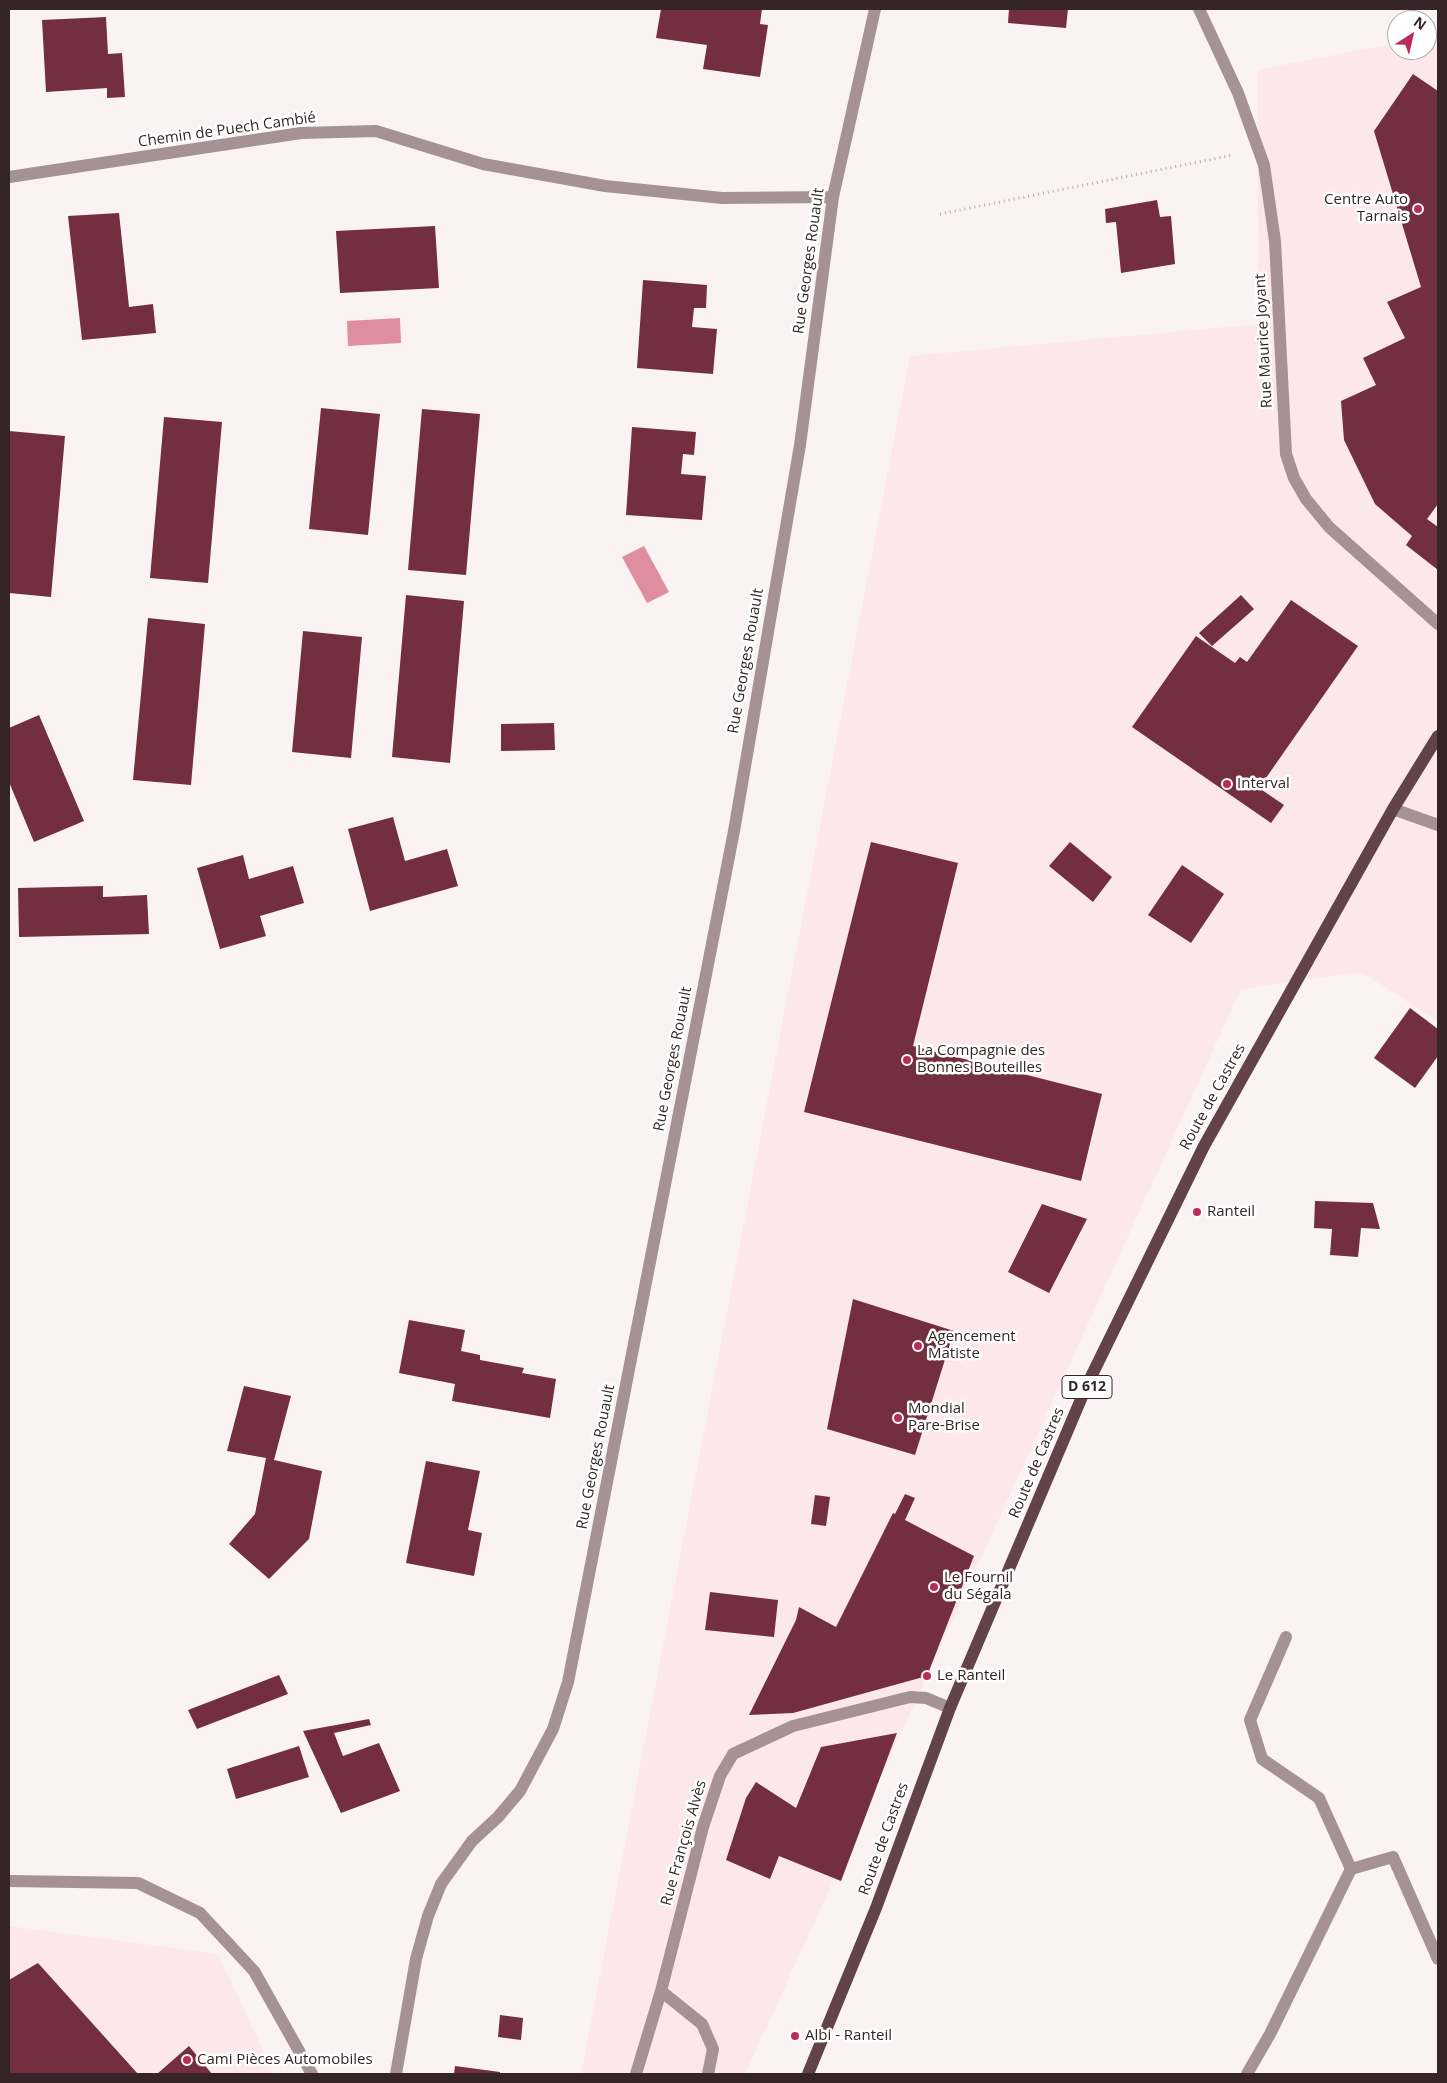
<!DOCTYPE html>
<meta charset="utf-8">
<style>
body{margin:0}
#map{position:relative;width:1447px;height:2083px;overflow:hidden;background:#fbf2f3;font-family:"Open Sans",sans-serif}
canvas{display:block}
.frame{position:absolute;inset:0;border:10px solid #352528;pointer-events:none}
.north{position:absolute;left:1387px;top:10px;width:50px;height:50px;box-sizing:border-box;background:#fff;border:1px solid #aea8a9;border-radius:50%;rotate:35deg;font-size:14px;font-weight:700;line-height:20px;text-align:center;color:#352528}
.north::after{content:'';display:block;margin:auto;width:18px;height:22px;background:#ba2b5b;clip-path:polygon(50% 0,100% 100%,50% 72%,0 100%)}
</style>
<div id="map">
<canvas width="1447" height="2083"></canvas>
<div class="frame"></div>
<div class="north">N</div>
</div>
<script>
const c = document.querySelector('canvas').getContext('2d');
c.lineJoin = 'round';
function paint(path, color) { c.fillStyle = color; c.fill(path, 'evenodd'); }
const poly = rows => new Path2D(rows.map(r => 'M' + r).join(''));
function strokePath(path, color, width, dash) { c.strokeStyle = color; c.lineWidth = width; c.lineCap = dash ? 'butt' : 'round'; c.setLineDash(dash || []); c.stroke(path); }
function label(font, color, halo, rows, align = 'center') {
  c.font = font + ' "Open Sans",sans-serif'; c.lineWidth = 5; c.setLineDash([]); c.textBaseline = 'middle'; c.strokeStyle = halo; c.fillStyle = color; for (const [text, x, y, turn = 0] of rows) {
    c.save(); c.translate(x, y); c.rotate((+turn || 0) * Math.PI / 180); c.textAlign = isNaN(turn) ? turn : align; if (halo) c.strokeText(text, 0, 0); c.fillText(text, 0, 0); c.restore();
  }
}
paint(poly([
 [1438,35,1438,1021,1361,972,1241,989,745,2074,581,2074,910,356,1259,324,1257,70,1397,43,1397,50,1427,50,1427,37],
 [9,1926,218,1954,274,2074,9,2074]
]), '#fce7eb');
paint(poly([
 [400,318,401,343,348,346,347,321],
 [644,546,669,592,647,603,622,557]
]), '#de8e9f');
paint(poly([
 [661,9,762,9,760,24,768,25,760,77,703,69,707,45,656,38],
 [1009,9,1068,9,1066,28,1008,23],
 [106,17,108,54,122,53,125,97,107,98,107,88,46,92,42,20],
 [1413,74,1438,91,1438,504,1427,519,1438,527,1438,570,1406,545,1412,536,1375,504,1344,440,1341,401,1376,385,1363,358,1405,338,1387,302,1421,287,1374,131],
 [1157,200,1160,217,1171,216,1175,264,1121,273,1116,222,1106,223,1105,209],
 [119,213,129,307,153,304,156,333,82,340,68,216],
 [435,226,439,288,340,293,336,231],
 [643,280,707,285,706,308,694,308,692,327,717,329,713,374,637,368],
 [321,408,380,414,368,535,309,529],
 [422,409,480,414,466,575,408,570],
 [164,417,222,422,208,583,150,578],
 [632,427,696,432,694,455,683,454,681,474,706,476,702,520,626,515],
 [9,431,65,436,51,597,9,593],
 [406,595,464,601,450,763,392,757],
 [1241,595,1254,609,1212,646,1199,633],
 [1291,600,1358,646,1259,788,1284,805,1271,823,1132,727,1196,636,1235,663,1240,657,1247,662],
 [148,618,205,624,191,785,133,780],
 [303,631,362,637,351,758,292,752],
 [39,715,84,821,34,842,9,782,9,728],
 [554,723,555,750,501,751,501,724],
 [393,817,405,861,447,849,458,886,370,911,348,829],
 [871,842,958,863,913,1046,1102,1094,1081,1181,804,1112],
 [1070,842,1112,877,1093,902,1049,866],
 [243,855,249,879,293,866,304,903,260,916,266,936,220,949,197,868],
 [1182,865,1224,894,1191,943,1148,915],
 [103,886,103,897,147,895,149,934,19,937,18,888],
 [1410,1008,1438,1029,1438,1056,1415,1088,1374,1058],
 [1315,1201,1373,1203,1380,1229,1361,1228,1358,1257,1330,1255,1332,1229,1314,1228],
 [1042,1204,1087,1219,1049,1293,1008,1272],
 [853,1299,954,1331,915,1455,827,1429],
 [409,1320,465,1330,461,1351,480,1355,480,1360,524,1368,522,1373,556,1379,550,1418,452,1401,455,1384,399,1373],
 [244,1386,291,1396,274,1460,322,1471,309,1539,269,1579,229,1544,255,1514,266,1458,227,1451],
 [426,1461,480,1471,468,1530,482,1533,474,1576,406,1563],
 [905,1494,915,1498,905,1520,974,1556,927,1676,793,1713,749,1715,796,1620,799,1607,836,1627,893,1513,895,1514],
 [815,1495,830,1497,826,1526,811,1524],
 [710,1592,778,1600,774,1637,705,1630],
 [279,1675,288,1694,197,1729,188,1710],
 [369,1719,371,1725,334,1733,343,1756,379,1743,400,1791,341,1813,303,1731],
 [897,1733,841,1881,779,1856,770,1879,726,1860,746,1798,756,1782,796,1808,821,1747],
 [299,1746,309,1777,236,1799,227,1769],
 [38,1963,138,2074,9,2074,9,1980],
 [500,2015,523,2018,521,2040,498,2037],
 [189,2046,212,2074,157,2074],
 [455,2066,500,2072,500,2074,454,2074]
]), '#732e40');
strokePath(poly([
 [940,214,1233,155]
]), '#b6aaac', 3, [1, 4]);
strokePath(poly([
 [1393,809,1438,825],
 [1286,1637,1250,1720,1262,1759,1319,1798,1351,1869],
 [1247,2074,1270,2034,1351,1869,1393,1857,1438,1959]
]), '#a49295', 12);
strokePath(poly([
 [1199,9,1238,93,1264,165,1275,241,1286,454,1294,478,1306,499,1329,527,1438,624],
 [9,177,301,133,376,131,483,164,605,186,722,198,833,197],
 [9,1881,138,1883,200,1913,254,1971,312,2074],
 [661,1991,702,2024,713,2049,708,2074],
 [396,2074,416,1959,428,1916,441,1884,472,1841,498,1817,520,1791,553,1729,568,1682,734,831,800,445,833,197,875,9],
 [636,2074,661,1991,703,1827,720,1776,733,1754,793,1726,910,1697,926,1698,950,1708]
]), '#a49295', 12);
strokePath(poly([
 [808,2074,876,1908,950,1708,1087,1385,1204,1146,1393,809,1438,736]
]), '#614349', 12);
for (const [x, y, r, color] of [
 [1418,209,5,"#ba2b5b"],
 [1227,784,5,"#ba2b5b"],
 [907,1060,5,"#ba2b5b"],
 [1197,1212,5,"#ba2b5b"],
 [918,1346,5,"#ba2b5b"],
 [898,1418,5,"#ba2b5b"],
 [934,1587,5,"#ba2b5b"],
 [927,1676,5,"#ba2b5b"],
 [795,2036,5,"#ba2b5b"],
 [187,2060,5,"#ba2b5b"]
]) { const dot = new Path2D(); dot.arc(x, y, r, 0, 2 * Math.PI); c.fillStyle = color; c.fill(dot); strokePath(dot, '#fff', 2); }
for (const [x, y, w] of [
 [1087,1387,50]
]) { const box = new Path2D(); box.roundRect(x - w / 2, y - 11.5, w, 23, 4); c.fillStyle = '#fff'; c.fill(box); strokePath(box, '#352528', 1); }
label('bold 14px', '#352528', null, [
 ["D 612",1087,1387]
]);
label('15px', '#352528', '#fff', [
 ["Chemin de Puech Cambié",227,130,-8],
 ["Rue Georges Rouault",809,261,-82],
 ["Rue Maurice Joyant",1264,341,-93],
 ["Rue Georges Rouault",746,661,-80],
 ["Rue Georges Rouault",673,1059,-79],
 ["Route de Castres",1213,1097,-61],
 ["Rue Georges Rouault",596,1457,-79],
 ["Route de Castres",1037,1463,-67],
 ["Route de Castres",884,1839,-70],
 ["Rue François Alvès",684,1843,-74]
]);
label('15px', '#352528', '#fff', [
 ["Centre Auto",1408,200,"right"],
 ["Tarnais",1408,217,"right"],
 ["Interval",1237,784],
 ["La Compagnie des",917,1051],
 ["Bonnes Bouteilles",917,1068],
 ["Ranteil",1207,1212],
 ["Agencement",928,1337],
 ["Matiste",928,1354],
 ["Mondial",908,1409],
 ["Pare-Brise",908,1426],
 ["Le Fournil",944,1578],
 ["du Ségala",944,1595],
 ["Le Ranteil",937,1676],
 ["Albi - Ranteil",805,2036],
 ["Cami Pièces Automobiles",197,2060]
], 'left');
</script>
